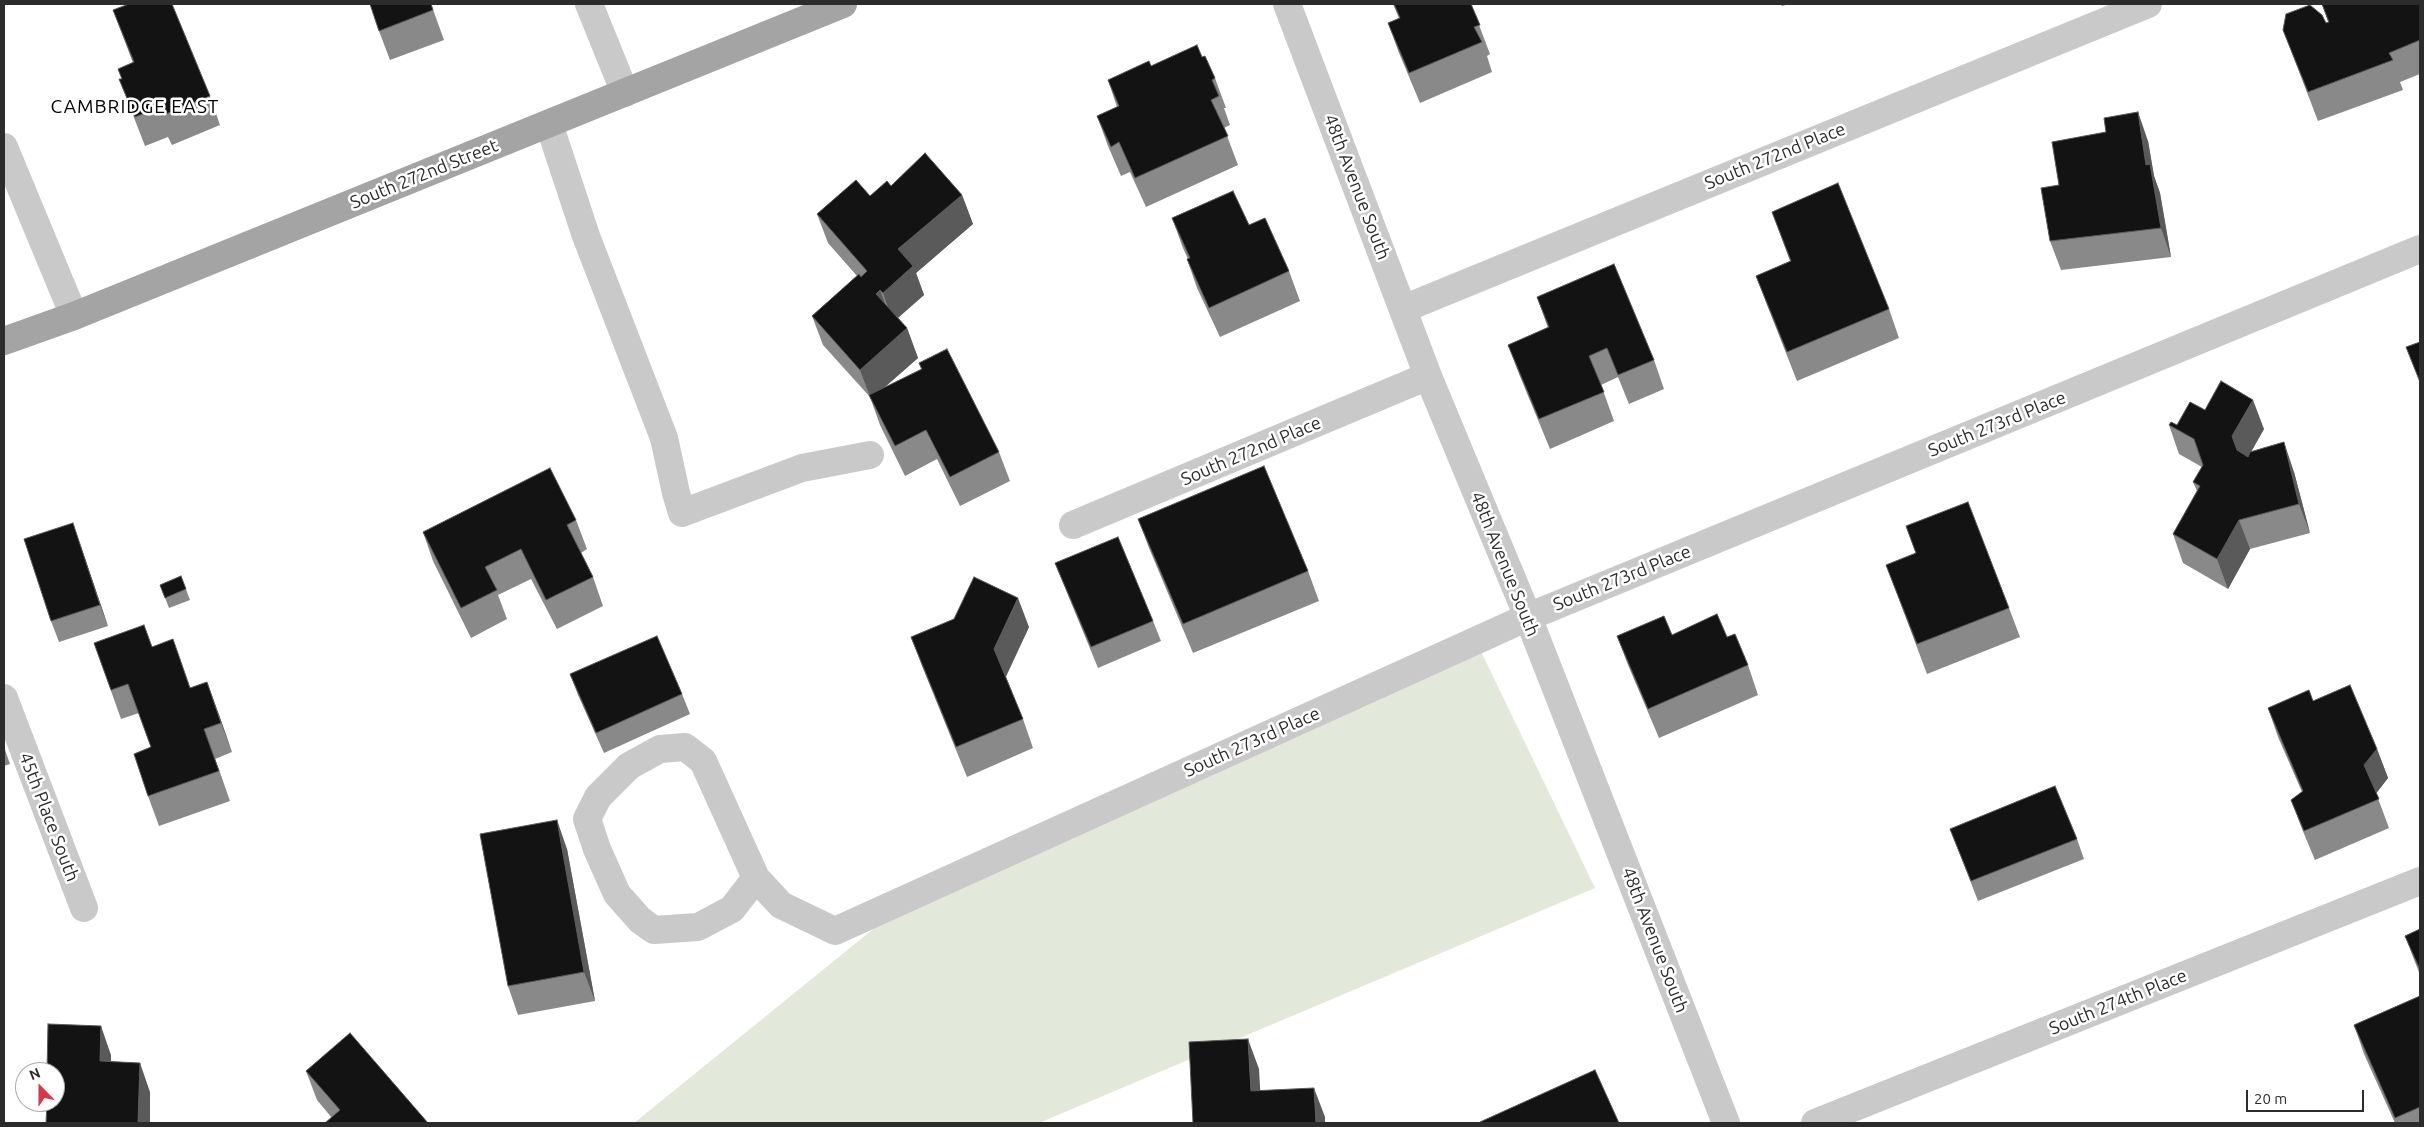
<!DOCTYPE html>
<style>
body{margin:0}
#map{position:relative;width:2424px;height:1127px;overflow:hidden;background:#fff;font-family:Ubuntu,sans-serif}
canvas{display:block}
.frame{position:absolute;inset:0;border:5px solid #2c2c2c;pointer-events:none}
.north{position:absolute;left:15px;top:1062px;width:50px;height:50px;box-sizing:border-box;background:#fff;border:1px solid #ababab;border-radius:50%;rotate:338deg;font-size:14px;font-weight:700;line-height:20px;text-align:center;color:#2c2c2c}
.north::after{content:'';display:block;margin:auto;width:18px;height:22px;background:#da3748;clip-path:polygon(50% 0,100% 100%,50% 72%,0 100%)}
.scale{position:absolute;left:2246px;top:1090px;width:118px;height:22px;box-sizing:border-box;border:2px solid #2c2c2c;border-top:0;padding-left:6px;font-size:15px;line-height:18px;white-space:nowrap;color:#2c2c2c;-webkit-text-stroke:4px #fff;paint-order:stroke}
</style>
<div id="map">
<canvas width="2424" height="1127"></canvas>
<div class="frame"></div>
<div class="north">N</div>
<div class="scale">20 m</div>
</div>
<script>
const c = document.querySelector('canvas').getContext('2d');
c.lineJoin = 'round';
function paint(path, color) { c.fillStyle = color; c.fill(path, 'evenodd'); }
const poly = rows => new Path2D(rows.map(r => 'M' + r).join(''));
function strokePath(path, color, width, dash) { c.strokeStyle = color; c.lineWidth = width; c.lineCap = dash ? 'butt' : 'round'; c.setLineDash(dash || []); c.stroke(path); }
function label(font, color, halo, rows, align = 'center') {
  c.font = font + ' Ubuntu,sans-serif'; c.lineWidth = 5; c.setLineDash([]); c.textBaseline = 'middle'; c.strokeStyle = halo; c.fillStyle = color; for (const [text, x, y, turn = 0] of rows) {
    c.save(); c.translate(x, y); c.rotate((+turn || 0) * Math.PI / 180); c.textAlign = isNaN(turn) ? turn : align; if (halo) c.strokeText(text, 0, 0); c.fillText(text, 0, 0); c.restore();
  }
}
paint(poly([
 [1476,641,1595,888,1039,1123,634,1123,914,896]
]), '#e3e9da');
strokePath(poly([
 [589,4,625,93],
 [1287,4,1428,376,1528,617,1726,1123],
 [549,124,586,236,664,438,676,493,682,513,802,468,870,455],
 [4,147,74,316],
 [1403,309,2148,4],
 [1073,525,1428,376],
 [4,698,84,908],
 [756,878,732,909,698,927,654,930,640,920,617,894,597,849,587,819,598,797,629,766,660,749,685,747,703,761,756,878,781,905,835,931,1528,617,2420,249],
 [1815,1123,2420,881]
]), '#c9c9c9', 28);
strokePath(poly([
 [4,341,74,316,843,4]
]), '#a4a4a4', 28);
paint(poly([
 [431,4,444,40,390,60,379,31],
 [1393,4,1471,4,1490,54,1487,56,1492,72,1420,103,1399,53,1388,23,1399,18],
 [1781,4,1789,4,1782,6],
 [2322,4,2420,4,2420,74,2400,82,2403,90,2318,121,2283,30,2328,22],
 [113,10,210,96,220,125,172,145,168,137,145,146,119,79,121,79,133,63],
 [1202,57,1215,78,1226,108,1224,108,1230,125,1224,128,1238,165,1146,207,1130,172,1121,176,1108,146,1097,116,1117,107,1108,80,1151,66],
 [2148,141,2154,176,2160,193,2171,257,2061,270,2050,241,2059,185],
 [891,186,962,195,973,224,916,273,924,295,898,318,907,328,918,358,884,388,921,369,919,363,999,452,1010,481,960,506,937,459,905,476,880,425,870,397,823,345,812,316,857,276,828,243,817,214,870,196],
 [1772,212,1889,309,1899,338,1797,381,1767,305,1756,276,1790,261],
 [1172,218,1249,225,1289,271,1300,301,1220,337,1197,288,1187,259,1188,259,1183,248],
 [1537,297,1654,360,1664,389,1629,404,1618,377,1601,385,1614,421,1550,449,1519,374,1508,345,1548,328],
 [2205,410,2264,429,2251,452,2294,472,2310,533,2250,549,2228,589,2183,563,2173,534,2197,491,2193,482,2202,467,2179,454,2169,425,2177,425],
 [1138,519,1308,571,1319,601,1193,653,1149,548],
 [576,520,587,549,581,553,593,577,603,606,557,629,531,579,498,595,507,619,471,638,433,561,423,532],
 [1906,526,2009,608,2020,637,1927,674,1886,565,1916,554],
 [80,544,108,626,59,642,51,621],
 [1055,563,1153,621,1161,641,1098,668,1063,583],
 [181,576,190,600,169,608,160,585],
 [1029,627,1006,677,1023,719,1033,748,967,777,922,666,911,637],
 [1672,635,1727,637,1748,665,1758,695,1659,738,1628,665,1617,636],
 [94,643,152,647,190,688,218,712,232,752,215,759,230,801,159,826,148,796,151,747,139,713,121,719],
 [570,674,682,694,690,714,604,753,578,695],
 [2313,701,2377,749,2388,778,2376,793,2389,828,2315,860,2302,829,2291,800,2302,792,2278,737,2268,708],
 [4,747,10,764,4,766],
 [1950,829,2077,839,2084,859,1978,901],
 [567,849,595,1001,518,1015,508,986],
 [2420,929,2420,975,2405,936],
 [2420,996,2420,1123,2395,1123,2364,1054,2354,1025],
 [306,1071,428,1123,332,1118,317,1100]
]), '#898989');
paint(poly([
 [2138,112,2148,141,2154,176,2160,193,2171,257,2161,228,2146,165],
 [962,195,973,224,916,273,924,295,893,322,883,293,898,249],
 [880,290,891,319,876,294],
 [907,328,918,358,871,399,860,370],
 [2253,400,2264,429,2243,466,2232,436],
 [2284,442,2294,472,2310,533,2299,504],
 [2239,520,2250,549,2228,589,2217,559],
 [73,523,80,544,108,626,100,605],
 [1018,598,1029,627,1005,678,994,649],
 [207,682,218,712,232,752,221,723],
 [204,729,215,759,230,801,219,771],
 [2377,749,2388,778,2375,795,2364,765],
 [557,820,567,849,595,1001,584,972],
 [101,1026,111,1055,111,1091,100,1061],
 [1248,1039,1259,1069,1262,1121,1251,1091],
 [140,1063,150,1092,150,1123,138,1123],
 [1314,1088,1325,1117,1325,1123,1316,1123]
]), '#5a5a5a');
const building = poly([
 [129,4,172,4,210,96,161,116,158,108,135,117,119,79,122,79,118,69,134,62,113,10,129,4],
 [370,4,431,4,433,10,379,31,370,4],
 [1394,4,1471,4,1480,25,1474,27,1482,42,1409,73,1388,23,1400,18,1394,4],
 [2322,4,2420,4,2420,40,2389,53,2393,60,2308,92,2283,30,2286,14,2310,5,2322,15,2326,23,2329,22,2322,4],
 [1197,45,1202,57,1205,56,1215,78,1212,80,1219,96,1211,100,1228,136,1135,178,1119,142,1111,147,1097,116,1119,106,1108,80,1149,61,1151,66,1197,45],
 [2138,112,2146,165,2150,164,2161,228,2050,241,2041,188,2059,185,2052,142,2106,132,2104,118,2138,112],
 [925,153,962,195,898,249,913,266,883,293,880,290,876,294,907,328,860,370,812,316,859,274,861,277,867,271,817,214,856,180,870,196,887,181,891,186,925,153],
 [1838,183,1889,309,1787,352,1756,276,1791,261,1772,212,1838,183],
 [1233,191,1249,225,1265,218,1289,271,1209,308,1187,259,1190,258,1172,218,1233,191],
 [1614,264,1654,360,1618,375,1607,348,1589,356,1604,392,1539,419,1508,345,1549,327,1537,297,1614,264],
 [2420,342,2420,382,2406,347,2420,342],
 [947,349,999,452,950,477,926,430,895,446,869,395,922,369,919,363,947,349],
 [2221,381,2253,400,2232,436,2237,450,2248,457,2250,452,2284,442,2299,504,2239,520,2217,559,2173,534,2200,486,2193,482,2203,465,2194,439,2169,425,2171,422,2177,425,2190,402,2205,410,2221,381],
 [1264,466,1308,571,1183,624,1138,519,1264,466],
 [550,468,576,520,567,525,593,577,546,600,521,549,485,567,497,590,461,608,423,532,550,468],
 [1968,502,2009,608,1917,644,1886,565,1916,553,1906,526,1968,502],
 [73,523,100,605,51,621,24,539,73,523],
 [1118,537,1153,621,1091,647,1055,563,1118,537],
 [181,576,186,589,165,598,160,585,181,576],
 [974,577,1018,598,994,649,1023,719,956,747,911,637,954,619,974,577],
 [1717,614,1727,637,1735,634,1748,665,1648,709,1617,636,1664,616,1672,635,1717,614],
 [144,625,152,647,173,639,190,688,207,682,221,723,204,729,219,771,148,796,134,754,151,747,128,684,111,690,94,643,144,625],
 [657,636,682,694,596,733,570,674,657,636],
 [2350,685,2377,749,2364,765,2379,799,2304,831,2291,800,2303,791,2268,708,2309,690,2313,701,2350,685],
 [2055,786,2077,839,1971,881,1950,829,2055,786],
 [557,820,584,972,508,986,480,834,557,820],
 [2420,929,2420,970,2405,936,2420,929],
 [2420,996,2420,1107,2395,1118,2354,1025,2420,996],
 [48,1024,101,1026,100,1061,140,1063,138,1123,46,1123,47,1102,55,1102,55,1072,47,1072,48,1024],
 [350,1033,428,1123,325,1123,340,1110,306,1071,350,1033],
 [1248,1039,1251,1091,1314,1088,1316,1123,1193,1123,1189,1042,1248,1039],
 [1595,1070,1619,1123,1481,1123,1480,1122,1595,1070]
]);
paint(building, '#131313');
strokePath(building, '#5a5a5a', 1);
label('18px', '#2c2c2c', '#fff', [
 ["South 272nd Place",1775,156,-22],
 ["South 272nd Street",424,174,-22],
 ["48th Avenue South",1357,187,69],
 ["South 273rd Place",1997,424,-22],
 ["South 272nd Place",1251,451,-23],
 ["48th Avenue South",1505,564,68],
 ["South 273rd Place",1622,578,-22],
 ["South 273rd Place",1252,742,-24],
 ["45th Place South",49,817,69],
 ["48th Avenue South",1655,940,69],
 ["South 274th Place",2118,1002,-22]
]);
c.letterSpacing = '1px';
label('19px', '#000', '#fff', [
 ["CAMBRIDGE EAST",135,107]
]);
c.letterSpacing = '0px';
</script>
